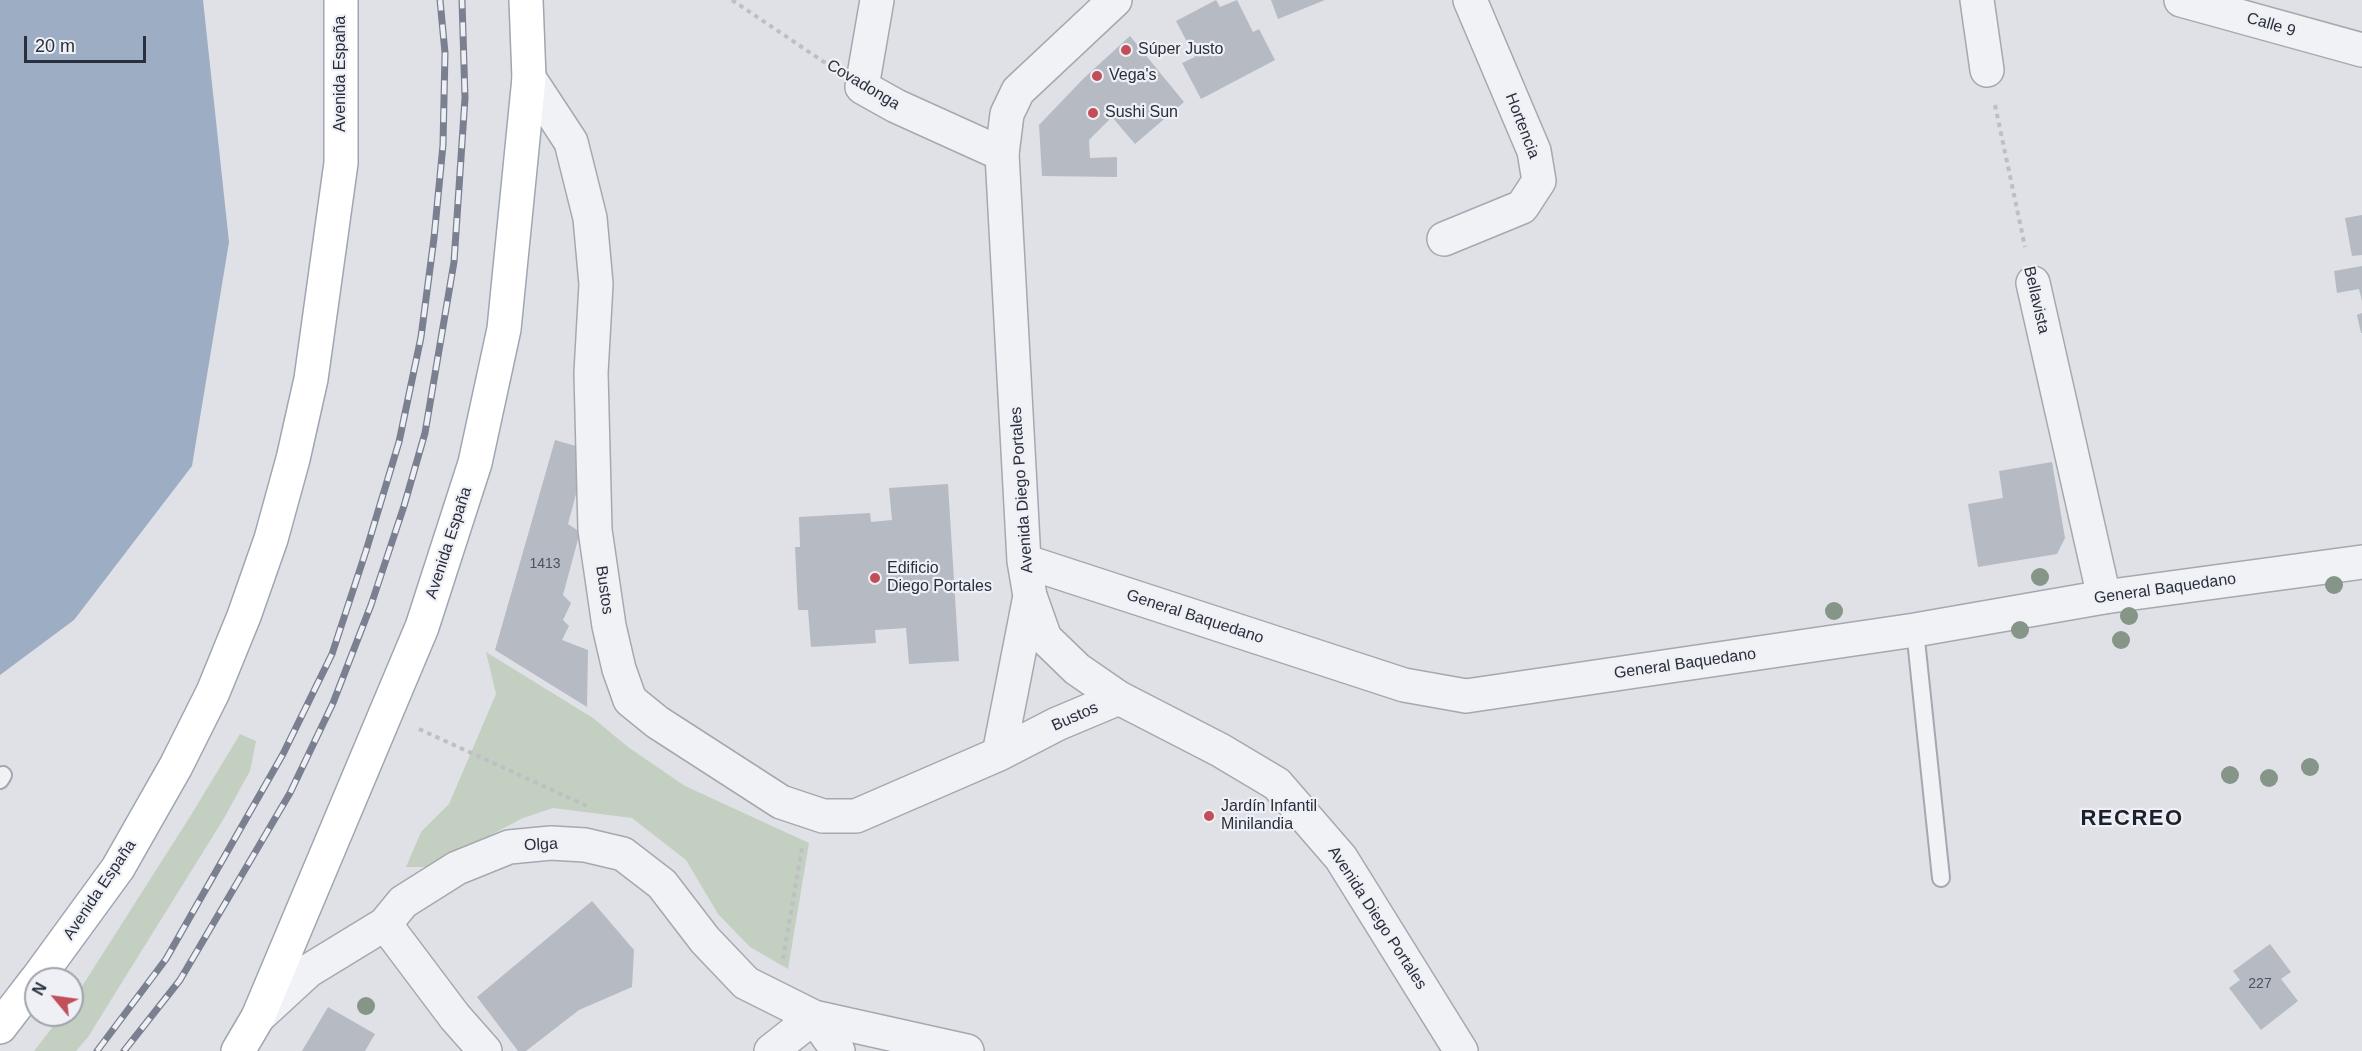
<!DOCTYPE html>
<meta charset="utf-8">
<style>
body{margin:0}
#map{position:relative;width:2362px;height:1051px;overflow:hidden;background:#dfe1e7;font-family:Arial,sans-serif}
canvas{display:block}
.north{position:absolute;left:24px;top:967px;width:60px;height:60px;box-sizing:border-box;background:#eef0f5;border:2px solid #9fa3ab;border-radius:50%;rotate:299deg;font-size:16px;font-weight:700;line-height:24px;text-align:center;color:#292f3c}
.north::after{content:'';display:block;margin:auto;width:21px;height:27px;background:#c14e58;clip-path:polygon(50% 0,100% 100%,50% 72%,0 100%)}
.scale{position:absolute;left:24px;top:36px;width:122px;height:27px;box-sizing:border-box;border:3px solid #292f3c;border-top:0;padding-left:8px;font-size:18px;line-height:21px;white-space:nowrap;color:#292f3c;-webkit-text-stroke:4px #eef0f5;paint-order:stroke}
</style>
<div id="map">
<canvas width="2362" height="1051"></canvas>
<div class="north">N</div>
<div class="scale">20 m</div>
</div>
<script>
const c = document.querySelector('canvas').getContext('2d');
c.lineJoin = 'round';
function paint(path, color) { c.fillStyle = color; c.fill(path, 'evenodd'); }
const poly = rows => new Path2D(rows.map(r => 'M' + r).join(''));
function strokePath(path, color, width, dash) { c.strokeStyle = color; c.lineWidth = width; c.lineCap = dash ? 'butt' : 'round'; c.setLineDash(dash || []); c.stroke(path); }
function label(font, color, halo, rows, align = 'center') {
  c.font = font + ' Arial,sans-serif'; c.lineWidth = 4.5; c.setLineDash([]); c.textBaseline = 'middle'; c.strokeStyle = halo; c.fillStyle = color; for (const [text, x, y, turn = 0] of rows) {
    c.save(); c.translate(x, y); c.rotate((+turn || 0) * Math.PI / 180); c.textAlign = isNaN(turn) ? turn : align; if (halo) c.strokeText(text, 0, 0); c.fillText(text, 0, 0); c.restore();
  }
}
paint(poly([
 [486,652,593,718,628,747,685,786,809,843,788,969,750,947,718,914,686,860,632,818,553,808,523,818,430,867,406,867,421,832,449,804,496,694],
 [240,734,256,741,250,771,223,820,88,1037,76,1051,34,1051,62,1015,72,1015,72,1002,191,815]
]), '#c3d0c1');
paint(poly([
 [0,0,203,0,229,242,192,466,74,620,0,675]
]), '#9dadc4');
paint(poly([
 [1216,0,1220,7,1237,0,1253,32,1259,29,1275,60,1201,99,1182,63,1195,57,1176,21],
 [1271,0,1325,0,1278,19],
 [1130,36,1184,102,1135,144,1112,117,1089,140,1090,158,1117,157,1117,177,1042,176,1039,125,1084,78],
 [2362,215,2362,255,2352,256,2345,218],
 [2362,266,2362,301,2359,289,2337,293,2334,271],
 [2362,313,2362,333,2361,333,2357,315],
 [555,440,579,447,576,494,568,524,580,532,563,595,571,603,563,620,569,626,562,640,588,650,587,707,495,650],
 [2052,462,2065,538,2057,554,1978,567,1968,504,2003,498,1999,471],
 [948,484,959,661,909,664,906,628,875,630,876,643,811,647,808,610,798,610,795,547,800,547,799,517,870,513,871,522,892,520,889,488],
 [592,901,634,950,632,987,579,1010,526,1051,518,1051,477,997],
 [2270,944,2291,972,2281,979,2298,1001,2261,1030,2229,988,2240,980,2233,971],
 [328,1007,375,1034,365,1051,302,1051]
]), '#b6bac3');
const service = poly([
 [1915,630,1941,878],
 [0,780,3,775]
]);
const minor = poly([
 [877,0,862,87,896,106,1002,154],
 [1977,0,1987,70],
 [2181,0,2362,50],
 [529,78,571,142,590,218,596,284,591,373,595,530,609,626,619,669,630,700,657,722,781,802,823,816,856,816,999,754,1030,596],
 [1444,239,1522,207,1539,181,1534,151,1470,0],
 [2033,283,2104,597],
 [999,754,1057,724,1119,698],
 [385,924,455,1017,485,1051],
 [258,1017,308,971,385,924,403,902,457,868,509,847,551,843,585,845,623,854,662,884,705,940,746,983,814,1017,967,1051],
 [771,1051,814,1017,838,1051]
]);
const tertiary = poly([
 [1115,0,1018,91,1007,114,1002,154,1024,561,1030,596,1045,638,1077,669,1119,698,1220,750,1277,784,1341,858,1461,1051],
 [1024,561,1404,685,1466,696,1915,630,2104,597,2362,562]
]);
const primary = poly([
 [37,979,118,868,176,766,213,692,244,616,271,539,293,459,311,379,341,163,341,0],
 [0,1027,36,980],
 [238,1051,258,1017,422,627,475,463,504,329,529,78,526,0]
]);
strokePath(service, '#a5a8b0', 20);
strokePath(minor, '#a5a8b0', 36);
strokePath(tertiary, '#a5a8b0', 36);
strokePath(primary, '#9fa5b1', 36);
strokePath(poly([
 [732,0,827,64],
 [1995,105,2025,247],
 [419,729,587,806],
 [783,959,802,848]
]), '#bdbfc5', 4, [4.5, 4.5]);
strokePath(service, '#f1f2f5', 16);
strokePath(minor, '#f1f2f5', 33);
strokePath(tertiary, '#f1f2f5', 33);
strokePath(primary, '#fff', 33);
const rail = poly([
 [97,1051,166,959,283,754,332,654,366,551,399,442,421,337,434,238,443,145,445,53,440,0],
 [124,1051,180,980,290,793,333,703,371,605,404,506,425,433,454,262,465,98,462,0]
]);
strokePath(rail, '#7a808f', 7);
strokePath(rail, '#eef0f5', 4.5, [14]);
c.fillStyle = '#859587';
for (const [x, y] of [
 [2040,577],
 [2334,585],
 [1834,611],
 [2129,616],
 [2020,630],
 [2121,640],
 [2310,767],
 [2230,775],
 [2269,778],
 [366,1006]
]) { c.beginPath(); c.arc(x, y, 9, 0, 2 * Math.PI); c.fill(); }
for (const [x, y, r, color] of [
 [1126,50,6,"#c14e58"],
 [1097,76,6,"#c14e58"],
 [1093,113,6,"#c14e58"],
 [875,578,6,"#c14e58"],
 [1209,816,6,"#c14e58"]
]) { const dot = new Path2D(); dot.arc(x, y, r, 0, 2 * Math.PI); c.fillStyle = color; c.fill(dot); strokePath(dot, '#eef0f5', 2); }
label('14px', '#4c525e', null, [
 ["1413",545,564],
 ["227",2260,984]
]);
label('16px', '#292f3c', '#eef0f5', [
 ["Calle 9",2271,25,16],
 ["Avenida España",341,74,-90],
 ["Covadonga",863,85,31],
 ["Hortencia",1522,126,69],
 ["Bellavista",2036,300,77],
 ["Avenida Diego Portales",1022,490,-94],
 ["Avenida España",449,543,-72],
 ["General Baquedano",2165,589,-8],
 ["Bustos",604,590,82],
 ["General Baquedano",1195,617,18],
 ["General Baquedano",1685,664,-8],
 ["Bustos",1075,717,-24],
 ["Olga",541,845,-3],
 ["Avenida España",100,890,-56],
 ["Avenida Diego Portales",1377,918,57]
]);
label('16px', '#292f3c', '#eef0f5', [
 ["Súper Justo",1138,50],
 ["Vega's",1109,76],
 ["Sushi Sun",1105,113],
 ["Edificio",887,569],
 ["Diego Portales",887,587],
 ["Jardín Infantil",1221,807],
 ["Minilandia",1221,825]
], 'left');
c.letterSpacing = '1.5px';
label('bold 22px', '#1b202d', '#eef0f5', [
 ["RECREO",2132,819]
]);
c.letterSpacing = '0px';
</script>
